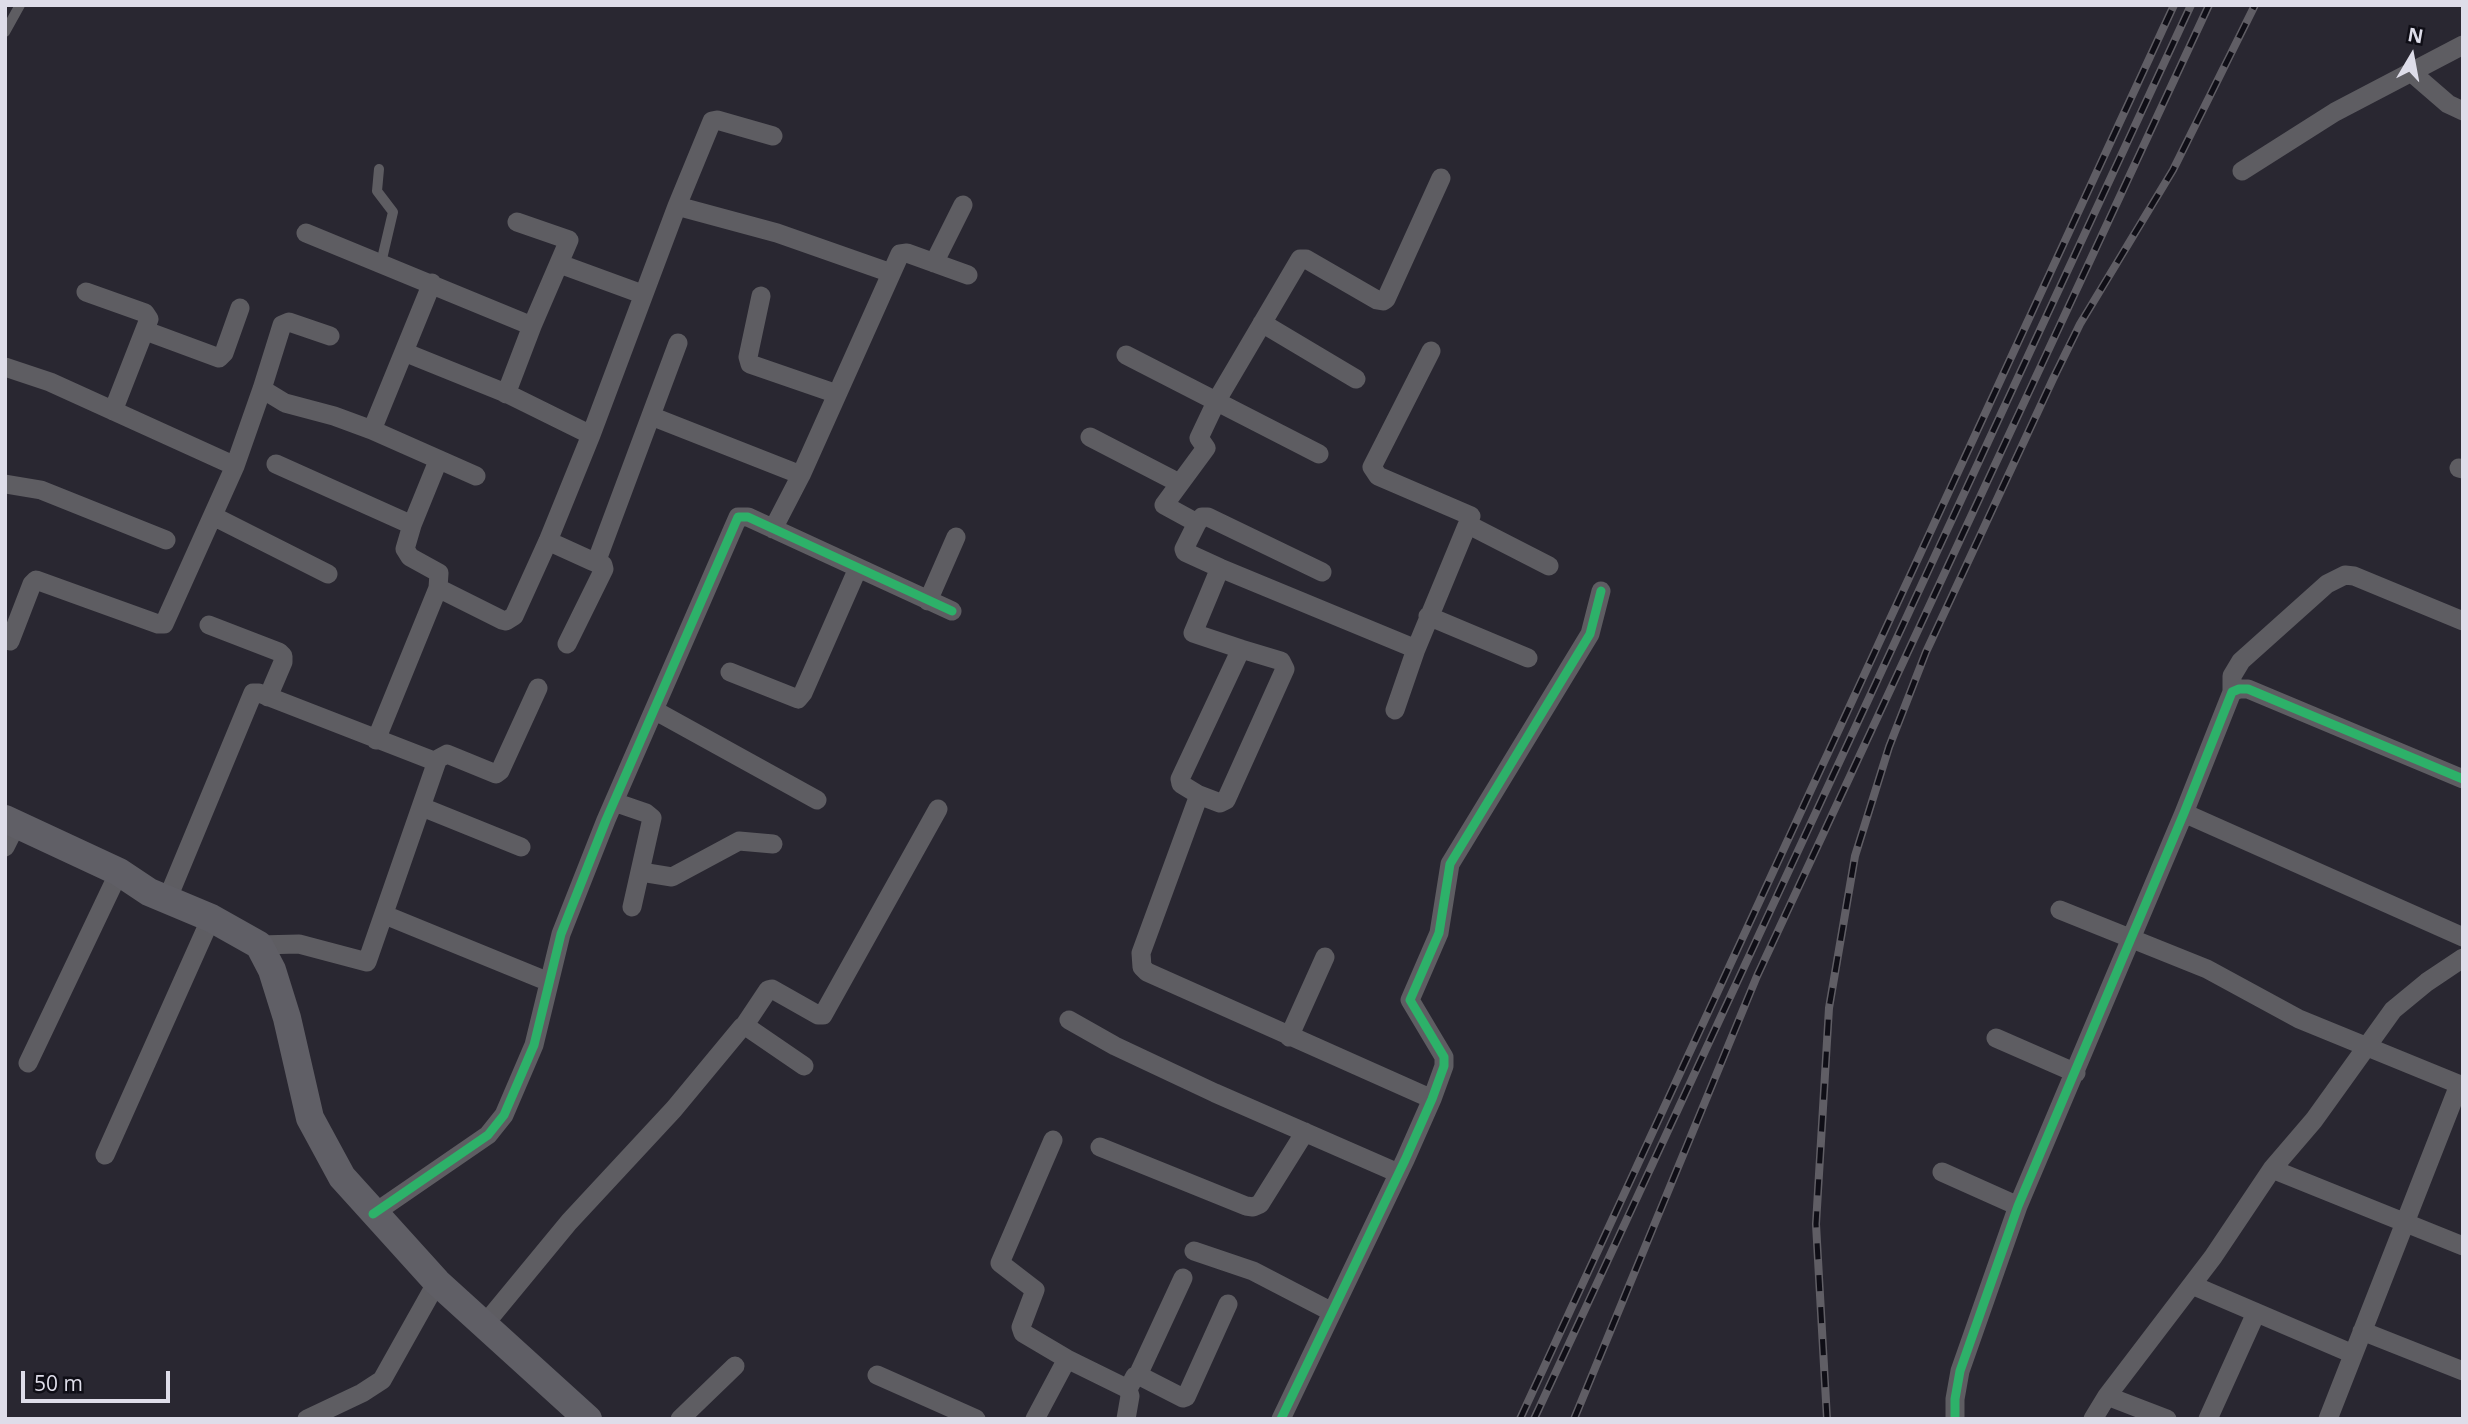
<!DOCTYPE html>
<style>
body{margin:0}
#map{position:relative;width:2468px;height:1424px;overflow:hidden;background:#292731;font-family:"Open Sans",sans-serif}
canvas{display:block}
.frame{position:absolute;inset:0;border:7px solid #dedde9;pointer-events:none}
.north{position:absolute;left:2377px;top:21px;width:70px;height:70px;-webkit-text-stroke:5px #0f0e16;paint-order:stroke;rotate:10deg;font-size:19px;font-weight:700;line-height:28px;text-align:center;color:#dedde9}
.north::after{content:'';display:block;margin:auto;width:24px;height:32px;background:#dedde9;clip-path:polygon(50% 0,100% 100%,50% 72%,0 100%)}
.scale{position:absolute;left:21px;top:1371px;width:149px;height:32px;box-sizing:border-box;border:4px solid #dedde9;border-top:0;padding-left:9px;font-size:21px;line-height:24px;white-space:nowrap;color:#dedde9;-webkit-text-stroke:5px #0f0e16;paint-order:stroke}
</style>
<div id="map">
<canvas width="2468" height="1424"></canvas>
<div class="frame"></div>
<div class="north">N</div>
<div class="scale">50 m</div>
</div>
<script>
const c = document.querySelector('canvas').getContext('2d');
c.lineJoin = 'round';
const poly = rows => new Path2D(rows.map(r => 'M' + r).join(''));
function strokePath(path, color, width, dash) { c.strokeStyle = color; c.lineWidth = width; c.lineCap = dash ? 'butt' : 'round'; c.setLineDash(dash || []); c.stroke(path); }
strokePath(poly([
 [5,32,20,5],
 [379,169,377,191,393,212,381,263]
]), '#5e5d62', 10);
strokePath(poly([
 [2411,72,2448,104,2463,111],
 [2242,171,2335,112,2463,45],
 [677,206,712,121,717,120,773,136],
 [306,233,532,326],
 [934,263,963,205],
 [560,264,642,294],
 [86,292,145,313,149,319,113,411],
 [761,296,748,357,750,364,837,394],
 [1262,323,1356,379],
 [146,331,219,358,224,353,240,308],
 [404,352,508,394,591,435],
 [1126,355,1319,454],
 [5,367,50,382,235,466,262,389,282,325,289,322,330,336],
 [262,389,285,403,334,416,372,430,476,476],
 [506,394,532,326,569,240,517,222],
 [651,416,801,475],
 [372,430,432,283],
 [1090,437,1179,483],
 [276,464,412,525],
 [2459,468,2463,469],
 [5,484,41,490,166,540],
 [213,516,328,574],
 [1197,523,1202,517,1208,517,1322,572],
 [1469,525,1549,566],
 [773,529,801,475,900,254,907,253,968,275],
 [548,541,592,561,597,560,678,343],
 [1220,568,1185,552,1184,549,1197,523,1164,505,1206,448,1199,438,1217,400,1300,259,1306,259,1377,300,1383,301,1386,299,1441,178],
 [438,588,502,620,506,621,514,616,548,541,591,435,677,206,777,233,891,273],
 [928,601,956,537],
 [1428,616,1528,658],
 [209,625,279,652,283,656,283,662,268,697],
 [10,641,32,584,36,580,158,624,164,624,235,466],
 [567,644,604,569,603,565,594,562],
 [1241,649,1281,661,1285,669,1226,800,1220,803,1199,795,1141,953,1142,967,1147,972,1432,1099],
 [730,672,798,699,803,693,858,568],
 [2232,692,2232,676,2241,661,2327,584,2345,575,2354,576,2463,621],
 [654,710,817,800],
 [1395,710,1416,649],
 [376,740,438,588,439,573,410,557,405,549,412,525,438,461],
 [1199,795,1181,784,1180,779,1241,649,1193,633,1220,568,1416,649,1471,516,1378,476,1372,467,1431,351],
 [614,802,646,813,652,818,632,907],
 [422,807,521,847],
 [2184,813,2463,937],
 [5,847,16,825],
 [641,872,672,877,739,841,773,844],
 [167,900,253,693,259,693,434,761,447,754,496,774,500,771,538,688],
 [2060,910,2207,969,2299,1019,2463,1086],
 [385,915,549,982],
 [259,945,299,944,367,962,437,761],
 [1069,1020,1115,1046,1215,1093,1398,1173],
 [744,1026,768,990,772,989,818,1015,823,1015,938,809],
 [1289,1037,1325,957],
 [1996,1038,2076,1073],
 [28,1063,119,872],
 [1053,1140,1000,1263,1035,1290,1021,1327,1023,1333,1067,1359,1128,1389,1130,1396,1126,1419],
 [1100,1147,1246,1206,1253,1207,1260,1204,1305,1132],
 [105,1155,211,918],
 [2272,1169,2463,1246],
 [1942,1172,2018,1206],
 [373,1214,488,1135,504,1115,534,1045,561,934,606,820,738,517,748,517,952,611],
 [1194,1251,1253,1271,1332,1312],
 [2192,1285,2353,1354],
 [484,1325,569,1222,674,1109,742,1027,747,1027,804,1066],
 [2362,1331,2463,1371],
 [877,1375,976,1419],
 [1138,1375,1183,1278],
 [1128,1389,1135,1376,1138,1375,1183,1398,1186,1397,1228,1304],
 [2107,1396,2167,1419],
 [307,1419,362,1393,382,1380,437,1282],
 [680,1419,735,1366],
 [1035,1419,1067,1359],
 [1281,1419,1405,1160,1432,1099,1444,1066,1444,1057,1410,1000,1439,933,1450,864,1590,634,1601,591],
 [1955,1419,1955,1399,1960,1371,2018,1206,2184,813,2232,692,2239,689,2248,689,2463,779],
 [2093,1419,2107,1396,2213,1257,2272,1169,2314,1120,2393,1010,2427,982,2463,958],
 [2208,1419,2256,1313],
 [2328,1419,2459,1085]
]), '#5e5d62', 19);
strokePath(poly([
 [5,819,119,872,149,892,211,918,259,945,272,970,287,1018,310,1118,342,1177,437,1282,588,1419]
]), '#605f66', 28);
const rail = poly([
 [1520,1419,2174,5],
 [1534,1419,2191,5],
 [1574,1419,1757,976,2209,5],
 [1827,1419,1816,1224,1829,1008,1855,856,1889,747,1926,652,2053,379,2080,324,2173,170,2255,5]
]);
strokePath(rail, '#605e65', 8);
strokePath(rail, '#0f0e16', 5, [16]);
strokePath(poly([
 [373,1214,488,1135,504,1115,534,1045,561,934,606,820,738,517,748,517,952,611],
 [1281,1419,1405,1160,1432,1099,1444,1066,1444,1057,1410,1000,1439,933,1450,864,1590,634,1601,591],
 [1955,1419,1955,1399,1960,1371,2018,1206,2184,813,2232,692,2239,689,2248,689,2463,779]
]), '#2db169', 9);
</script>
